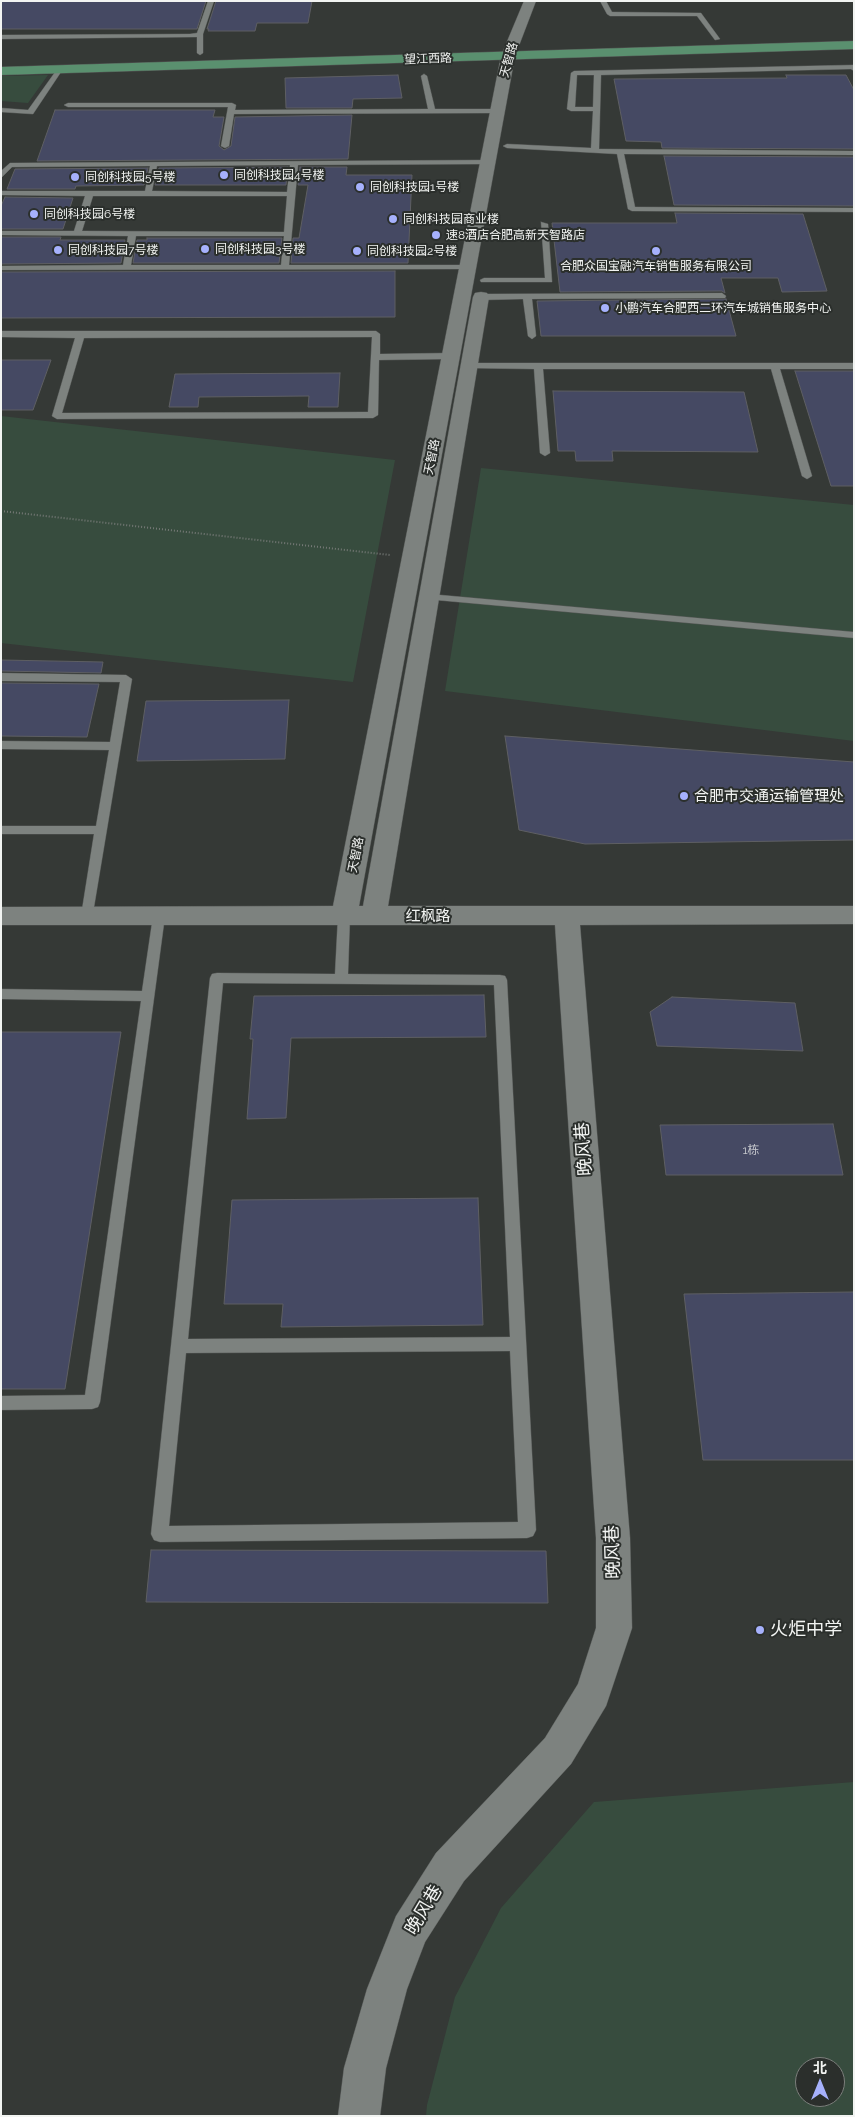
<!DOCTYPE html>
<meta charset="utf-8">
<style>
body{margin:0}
#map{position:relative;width:855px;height:2117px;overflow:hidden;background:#353936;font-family:Raleway,"Noto Sans SC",sans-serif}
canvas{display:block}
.frame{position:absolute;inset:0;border:2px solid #f2f4f2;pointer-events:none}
.north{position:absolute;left:795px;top:2057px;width:50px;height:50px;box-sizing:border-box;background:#2b2f2c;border:1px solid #7b7e7b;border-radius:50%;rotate:0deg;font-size:14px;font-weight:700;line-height:20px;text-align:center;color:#f2f4f2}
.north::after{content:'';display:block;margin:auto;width:18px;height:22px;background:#a6b1fc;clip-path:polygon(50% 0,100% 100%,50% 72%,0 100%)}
</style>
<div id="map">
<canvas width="855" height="2117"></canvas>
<div class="frame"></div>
<div class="north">北</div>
</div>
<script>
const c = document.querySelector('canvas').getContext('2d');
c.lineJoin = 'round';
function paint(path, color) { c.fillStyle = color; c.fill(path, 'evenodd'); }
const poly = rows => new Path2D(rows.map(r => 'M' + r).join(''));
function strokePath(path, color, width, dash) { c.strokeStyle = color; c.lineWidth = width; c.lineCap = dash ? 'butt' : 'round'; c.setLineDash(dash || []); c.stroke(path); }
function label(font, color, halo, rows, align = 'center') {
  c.font = font + ' Raleway,"Noto Sans SC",sans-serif'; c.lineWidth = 4; c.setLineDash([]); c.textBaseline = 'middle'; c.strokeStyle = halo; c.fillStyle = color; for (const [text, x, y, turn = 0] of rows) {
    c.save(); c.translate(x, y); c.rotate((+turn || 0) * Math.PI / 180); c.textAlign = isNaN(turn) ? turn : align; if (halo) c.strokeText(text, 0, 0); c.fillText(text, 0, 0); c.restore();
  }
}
paint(poly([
 [48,75,28,103,1,101,1,76],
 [1,416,395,460,353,682,1,643],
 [481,468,854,505,854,741,445,691],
 [854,1782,854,2116,426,2116,427,2105,455,1997,501,1908,594,1802],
 [805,2067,835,2067,835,2097,805,2097]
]), '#374c3e');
const building = poly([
 [1,1,206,1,197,29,1,29,1,1],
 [216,1,312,1,308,23,257,23,255,31,208,31,209,29,207,29,216,1],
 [398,75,402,98,353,99,352,108,286,108,285,78,398,75],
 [786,75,846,75,854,90,854,149,662,148,661,142,626,141,614,79,787,78,786,75],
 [55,110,215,110,213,117,224,117,219,146,224,150,231,146,235,117,352,115,348,159,37,161,55,110],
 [664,156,854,157,854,206,674,205,664,156],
 [288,167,286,185,155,185,159,168,288,167],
 [300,167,347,167,346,175,412,175,408,263,291,263,293,238,299,238,308,185,298,185,300,167],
 [148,168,144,185,76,186,75,189,7,189,15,169,148,168],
 [5,197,73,198,63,229,1,229,1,206,5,197],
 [675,213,803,214,827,291,782,292,778,278,721,278,725,293,722,291,560,292,552,223,677,223,675,213],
 [1,237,61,237,60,240,125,240,121,263,1,264,1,237],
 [147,238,282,238,279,263,133,263,137,240,147,240,147,238],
 [395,271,395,317,1,318,1,272,395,271],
 [726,299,736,336,541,336,537,301,726,299],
 [1,360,51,360,33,410,1,410,1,360],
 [795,371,854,371,854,486,831,486,795,371],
 [340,373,338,407,308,407,309,396,199,397,198,407,169,407,175,374,340,373],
 [553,391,744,392,758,452,612,451,613,461,576,461,575,451,558,451,553,391],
 [1,660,103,662,101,673,1,671,1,660],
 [1,683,99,684,87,737,1,736,1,683],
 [289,700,285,759,137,761,146,701,289,700],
 [505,736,854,762,854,840,585,844,519,830,505,736],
 [484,995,486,1037,291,1038,286,1118,247,1119,253,1039,250,1039,254,996,484,995],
 [672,997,795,1003,803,1051,657,1046,650,1012,672,997],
 [1,1032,121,1032,65,1389,1,1389,1,1032],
 [833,1124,843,1175,666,1175,660,1125,833,1124],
 [478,1198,483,1325,281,1327,283,1304,224,1304,232,1200,478,1198],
 [854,1292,854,1460,703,1460,684,1294,854,1292],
 [151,1550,546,1551,548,1603,146,1602,151,1550]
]);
paint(building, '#454963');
strokePath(building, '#5e5f63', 1);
const lane = poly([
 [208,1,214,1,203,34,203,53,200,55,197,53,197,37,1,39,1,35,190,34,197,33,208,1],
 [600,1,606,1,612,12,701,13,720,39,715,40,697,16,610,16,607,14,600,1],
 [854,65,854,71,851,69,601,75,599,149,854,151,854,155,624,154,635,207,854,208,854,212,632,211,628,209,617,154,507,148,503,146,507,144,591,148,593,111,571,111,567,109,571,73,574,71,854,65],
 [577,75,594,75,593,107,575,107,577,75],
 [58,68,63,69,33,114,1,112,1,108,28,110,58,68],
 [424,74,427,76,435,109,498,109,502,111,498,113,234,114,229,146,225,148,221,146,228,107,68,107,64,105,68,103,232,103,236,105,235,110,428,109,421,76,424,74],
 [488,160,492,162,491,164,298,165,289,265,471,265,472,267,468,269,1,270,1,266,123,265,128,236,1,235,1,231,74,231,85,196,1,195,1,191,145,191,150,166,12,167,1,178,1,171,10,163,488,160],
 [290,165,287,192,152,191,157,166,290,165],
 [93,196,287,196,284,232,82,231,93,196],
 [136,236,284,236,281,265,131,265,136,236],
 [541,222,548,224,552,282,481,282,480,280,484,278,545,278,541,222],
 [722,293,726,296,725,298,532,299,536,336,532,339,528,336,523,299,481,300,477,297,481,294,722,293],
 [1,331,376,331,380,334,380,354,451,353,455,356,451,359,379,360,378,415,373,418,57,419,52,416,75,338,1,337,1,331],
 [372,337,368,412,62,413,84,338,372,337],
 [469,363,854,363,854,369,780,369,812,476,807,479,802,476,771,369,543,369,550,453,545,456,540,453,534,369,466,368,466,364,469,363],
 [429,594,854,632,854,638,425,599,424,597,429,594],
 [1,673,126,675,132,679,92,919,87,921,82,919,81,916,94,834,1,834,1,826,96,826,109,750,1,749,1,741,110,742,120,682,1,681,1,673],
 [159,911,164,913,165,916,100,1402,98,1407,92,1409,1,1410,1,1396,85,1395,141,1001,1,999,1,989,142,991,153,916,154,913,159,911],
 [344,911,349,913,350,916,348,974,500,975,505,976,507,980,536,1530,533,1536,527,1538,160,1542,154,1540,151,1534,210,978,212,974,217,973,335,974,338,916,339,913,344,911],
 [223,983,494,985,510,1337,188,1339,223,983],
 [510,1351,518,1522,169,1526,186,1353,510,1351]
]);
const secondary = poly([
 [524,1,536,1,515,56,359,906,363,906,473,297,475,293,481,292,487,293,489,297,388,906,854,906,854,924,580,925,630,1538,632,1628,606,1706,571,1764,464,1881,425,1942,407,1989,386,2068,380,2116,338,2116,344,2068,367,1989,396,1916,436,1853,545,1738,578,1684,596,1628,596,1538,555,925,1,925,1,907,333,906,501,56,524,1]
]);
const primary = poly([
 [854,41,854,49,1,75,1,67,854,41]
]);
strokePath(lane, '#545755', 1);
strokePath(secondary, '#545755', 1);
strokePath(primary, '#545755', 1);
strokePath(poly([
 [1,511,390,555]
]), '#757976', 2, [1, 2]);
paint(lane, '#7d827f');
paint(secondary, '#7d827f');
paint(primary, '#5a906f');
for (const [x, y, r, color] of [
 [224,175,5,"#a6b1fc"],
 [75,177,5,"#a6b1fc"],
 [360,187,5,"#a6b1fc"],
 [34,214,5,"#a6b1fc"],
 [393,219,5,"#a6b1fc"],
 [436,235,5,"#a6b1fc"],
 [205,249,5,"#a6b1fc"],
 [58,250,5,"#a6b1fc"],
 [357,251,5,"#a6b1fc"],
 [656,251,5,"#a6b1fc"],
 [605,308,5,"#a6b1fc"],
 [684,796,5,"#a6b1fc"],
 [760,1630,5,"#a6b1fc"]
]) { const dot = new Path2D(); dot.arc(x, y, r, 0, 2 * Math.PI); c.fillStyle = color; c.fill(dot); strokePath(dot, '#2b2f2c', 2); }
label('12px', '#f2f4f2', '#2b2f2c', [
 ["望江西路",428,59,-2],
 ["天智路",509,60,-74],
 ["天智路",432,457,-79],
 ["天智路",356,855,-79]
]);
label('12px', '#f2f4f2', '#2b2f2c', [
 ["同创科技园4号楼",234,175],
 ["同创科技园5号楼",85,177],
 ["同创科技园1号楼",370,187],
 ["同创科技园6号楼",44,214],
 ["同创科技园商业楼",403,219],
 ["速8酒店合肥高新天智路店",446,235],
 ["同创科技园3号楼",215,249],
 ["同创科技园7号楼",68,250],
 ["同创科技园2号楼",367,251],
 ["合肥众国宝融汽车销售服务有限公司",656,266,"center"],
 ["小鹏汽车合肥西二环汽车城销售服务中心",615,308]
], 'left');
label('12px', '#c7c9ce', null, [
 ["1栋",751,1150]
]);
label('15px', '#f2f4f2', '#2b2f2c', [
 ["合肥市交通运输管理处",694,796]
], 'left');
label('15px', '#f2f4f2', '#2b2f2c', [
 ["红枫路",428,916]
]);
label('18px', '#f2f4f2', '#2b2f2c', [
 ["晚风巷",584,1149,-94],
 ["晚风巷",613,1552,-92],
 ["晚风巷",424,1910,-59]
]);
label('18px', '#f2f4f2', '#2b2f2c', [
 ["火炬中学",770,1630]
], 'left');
</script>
